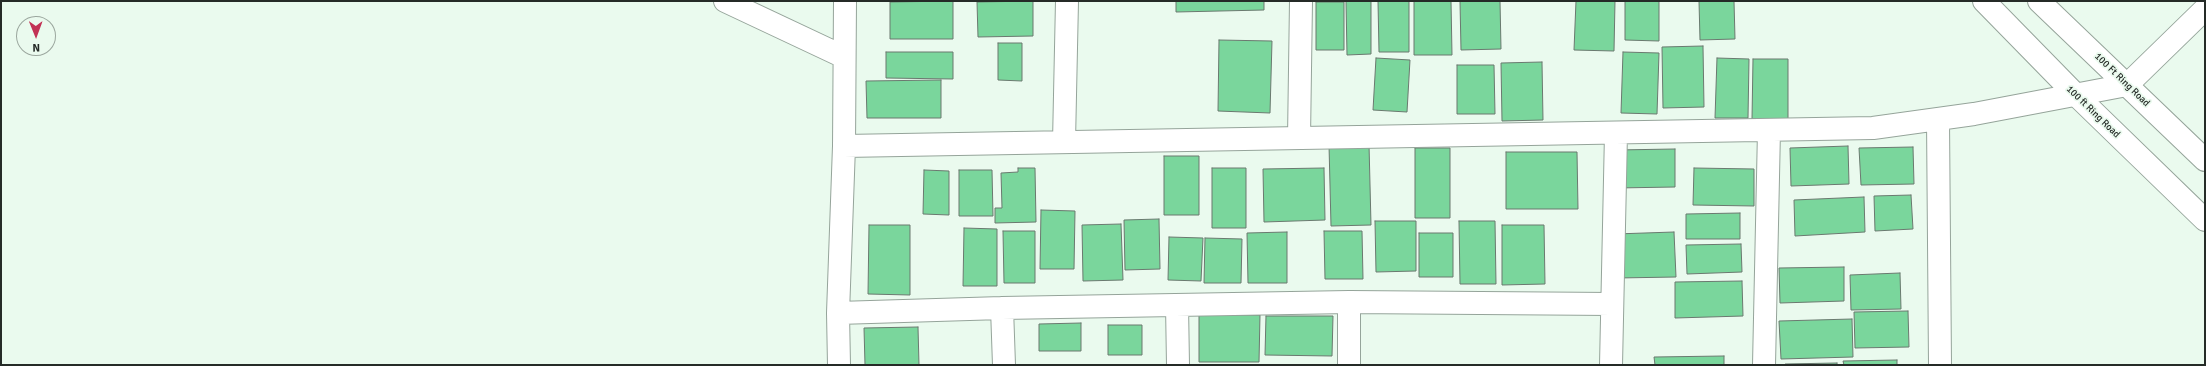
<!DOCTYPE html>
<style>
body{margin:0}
#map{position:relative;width:2206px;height:366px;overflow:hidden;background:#eafaee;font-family:Signika,sans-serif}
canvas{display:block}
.frame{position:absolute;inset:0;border:2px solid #252b27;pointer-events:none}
.north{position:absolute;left:16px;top:16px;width:40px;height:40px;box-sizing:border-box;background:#eafaee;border:1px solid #9ba79e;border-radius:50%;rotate:179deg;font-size:11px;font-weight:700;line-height:16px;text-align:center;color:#252b27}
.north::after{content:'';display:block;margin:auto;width:14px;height:18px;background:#c23255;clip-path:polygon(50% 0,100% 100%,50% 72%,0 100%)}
</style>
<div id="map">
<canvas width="2206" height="366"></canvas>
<div class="frame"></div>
<div class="north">N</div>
</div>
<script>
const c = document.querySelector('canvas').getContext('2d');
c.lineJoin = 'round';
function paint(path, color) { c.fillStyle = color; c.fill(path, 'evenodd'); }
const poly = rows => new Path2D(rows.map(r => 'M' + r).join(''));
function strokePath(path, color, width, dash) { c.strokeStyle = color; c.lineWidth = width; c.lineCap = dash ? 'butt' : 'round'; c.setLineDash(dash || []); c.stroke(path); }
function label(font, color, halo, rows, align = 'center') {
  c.font = font + ' Signika,sans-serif'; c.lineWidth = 3.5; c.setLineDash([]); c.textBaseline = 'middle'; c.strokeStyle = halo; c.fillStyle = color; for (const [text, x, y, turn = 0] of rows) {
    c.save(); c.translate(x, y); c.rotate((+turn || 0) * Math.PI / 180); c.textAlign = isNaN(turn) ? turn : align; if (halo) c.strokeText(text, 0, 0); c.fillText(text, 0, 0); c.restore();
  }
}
const building = poly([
 [953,1,953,39,890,39,890,2,953,1],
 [1033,1,1033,36,978,37,977,2,1033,1],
 [1176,1,1264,1,1264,10,1176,12,1176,1],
 [1346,1,1371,1,1371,54,1347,55,1346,1],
 [1378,1,1409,1,1409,52,1379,52,1378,1],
 [1414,1,1451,1,1452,55,1414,55,1414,1],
 [1460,1,1500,1,1501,49,1461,50,1460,1],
 [1576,1,1615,1,1614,51,1574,50,1576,1],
 [1625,1,1659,1,1659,41,1625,40,1625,1],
 [1699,1,1734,1,1735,39,1700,40,1699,1],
 [1316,2,1344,2,1344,50,1316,50,1316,2],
 [1219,40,1272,41,1270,113,1218,111,1219,40],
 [998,43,1022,43,1022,81,998,80,998,43],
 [1703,46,1704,107,1663,108,1662,47,1703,46],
 [886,52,953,52,953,79,886,78,886,52],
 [1623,52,1659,53,1657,114,1621,113,1623,52],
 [1376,58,1410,60,1407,112,1373,110,1376,58],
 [1717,58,1749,59,1748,118,1715,118,1717,58],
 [1753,59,1788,59,1788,119,1752,119,1753,59],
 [1542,62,1543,120,1502,121,1501,63,1542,62],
 [1457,65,1494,65,1495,114,1457,114,1457,65],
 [941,80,941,118,867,118,866,81,941,80],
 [1369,144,1371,225,1331,226,1329,145,1369,144],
 [1848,146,1849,184,1791,186,1790,148,1848,146],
 [1913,147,1914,184,1861,185,1859,148,1913,147],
 [1415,148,1450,148,1450,218,1415,218,1415,148],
 [1675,149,1675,187,1616,188,1616,150,1675,149],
 [1506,152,1577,152,1578,209,1506,209,1506,152],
 [1164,156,1199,156,1199,215,1164,215,1164,156],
 [1018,168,1035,168,1036,222,995,223,995,208,1002,208,1001,173,1018,172,1018,168],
 [1212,168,1246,168,1246,228,1212,228,1212,168],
 [1324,168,1325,220,1264,222,1263,169,1324,168],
 [1694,168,1754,169,1754,206,1693,205,1694,168],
 [924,170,949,171,949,215,923,214,924,170],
 [959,170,992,170,993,216,959,216,959,170],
 [1911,195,1913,229,1875,231,1874,196,1911,195],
 [1864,197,1865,232,1795,236,1794,200,1864,197],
 [1041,210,1075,211,1074,269,1040,269,1041,210],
 [1740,213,1740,239,1686,239,1686,214,1740,213],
 [1159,219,1160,269,1125,270,1124,220,1159,219],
 [1375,221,1416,221,1416,271,1376,272,1375,221],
 [1459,221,1495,221,1496,284,1460,284,1459,221],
 [1121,224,1123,280,1083,281,1082,225,1121,224],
 [869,225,910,225,910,295,868,294,869,225],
 [1502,225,1544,225,1545,284,1502,285,1502,225],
 [964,228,997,229,997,286,963,286,964,228],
 [1003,231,1035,231,1035,283,1004,283,1003,231],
 [1324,231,1362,231,1363,279,1325,279,1324,231],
 [1287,232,1287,283,1248,283,1247,233,1287,232],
 [1674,232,1676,277,1617,278,1615,234,1674,232],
 [1419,233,1453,233,1453,277,1419,277,1419,233],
 [1169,237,1203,238,1201,281,1168,280,1169,237],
 [1205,238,1242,239,1241,283,1204,283,1205,238],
 [1741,244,1742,272,1687,274,1686,245,1741,244],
 [1844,267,1844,301,1780,303,1779,268,1844,267],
 [1900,273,1901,309,1851,310,1850,275,1900,273],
 [1742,281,1743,316,1675,318,1675,282,1742,281],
 [1908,311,1909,347,1855,348,1854,312,1908,311],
 [1199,314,1260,315,1259,362,1199,362,1199,314],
 [1266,316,1333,316,1332,356,1265,355,1266,316],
 [1852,319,1853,357,1781,359,1779,321,1852,319],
 [1081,323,1081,351,1039,351,1039,324,1081,323],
 [1108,325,1142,325,1142,355,1108,355,1108,325],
 [918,327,919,365,865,365,864,328,918,327],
 [1724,356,1724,365,1655,365,1654,357,1724,356],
 [1897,360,1897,365,1844,365,1843,361,1897,360],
 [1837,363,1837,365,1785,365,1785,364,1837,363]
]);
paint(building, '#7ad69c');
strokePath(building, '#6a796f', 1);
const minor = poly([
 [725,1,844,57],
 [1938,120,1940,365],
 [1299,138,1301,1],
 [1064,142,1067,1],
 [844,146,1873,128,1974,114,2127,85,2205,9],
 [1177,305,1178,365],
 [1002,308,1004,365],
 [838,313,1002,308,1349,302,1612,304],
 [839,365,838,313,844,146,845,1],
 [1349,365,1349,302],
 [1611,365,1616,133],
 [1764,365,1769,130]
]);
const major = poly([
 [1984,1,2075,94,2205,220],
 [2039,1,2205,160]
]);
strokePath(minor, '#95a49a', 24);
strokePath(major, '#95a49a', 24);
strokePath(minor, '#fff', 22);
strokePath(major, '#fff', 22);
label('10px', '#252b27', '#eafaee', [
 ["100 Ft Ring Road",2122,80,44],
 ["100 ft Ring Road",2093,112,44]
]);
</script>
